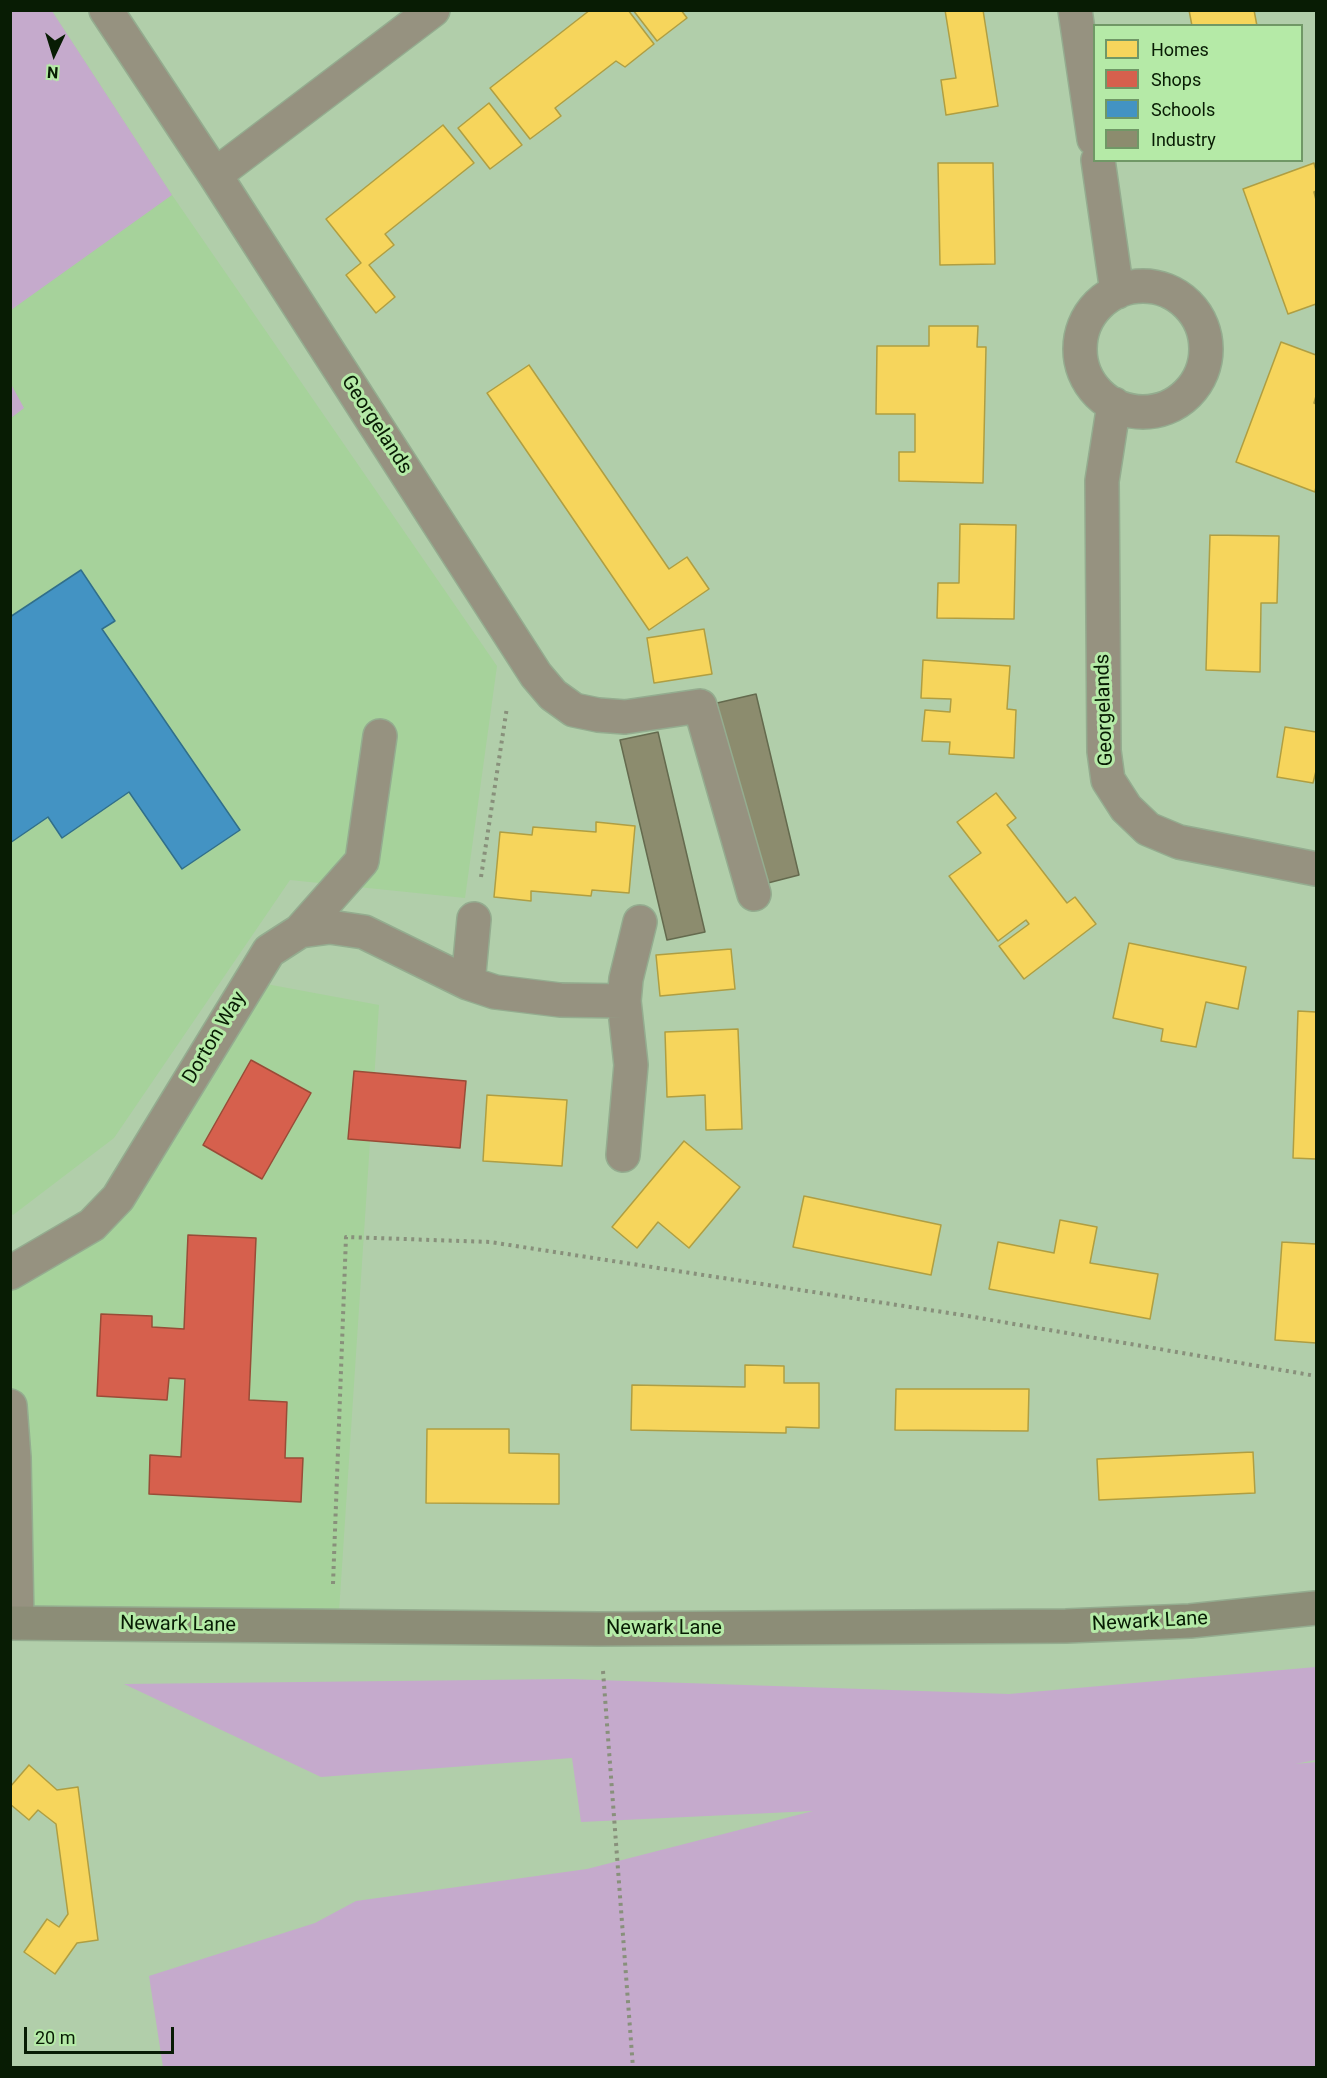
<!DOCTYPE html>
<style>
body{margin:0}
#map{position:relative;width:1327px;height:2078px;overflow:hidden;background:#b1ceaa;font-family:Roboto,sans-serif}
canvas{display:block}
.frame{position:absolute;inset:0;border:12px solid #081c04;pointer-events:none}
.legend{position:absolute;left:1093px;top:24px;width:210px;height:138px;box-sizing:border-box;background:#b5eaa7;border:2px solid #709866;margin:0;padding:8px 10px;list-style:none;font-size:18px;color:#081c04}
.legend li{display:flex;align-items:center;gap:12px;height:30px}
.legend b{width:30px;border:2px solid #709866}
.north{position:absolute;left:24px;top:24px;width:60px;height:60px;-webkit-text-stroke:4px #b5eaa7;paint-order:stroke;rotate:184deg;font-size:16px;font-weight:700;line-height:24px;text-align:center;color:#081c04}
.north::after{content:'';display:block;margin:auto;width:21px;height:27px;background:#081c04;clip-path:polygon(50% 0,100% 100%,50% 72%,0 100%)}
.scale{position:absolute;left:24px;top:2027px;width:150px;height:27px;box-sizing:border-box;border:3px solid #081c04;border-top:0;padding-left:8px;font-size:18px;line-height:21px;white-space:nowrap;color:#081c04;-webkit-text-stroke:4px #b5eaa7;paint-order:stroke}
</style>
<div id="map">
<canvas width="1327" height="2078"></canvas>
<div class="frame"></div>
<ul class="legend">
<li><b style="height:16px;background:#f6d55c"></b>Homes</li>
<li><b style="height:16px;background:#d6604d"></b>Shops</li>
<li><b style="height:16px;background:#4393c3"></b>Schools</li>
<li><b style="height:16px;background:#8c8c6e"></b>Industry</li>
</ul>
<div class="north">N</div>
<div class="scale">20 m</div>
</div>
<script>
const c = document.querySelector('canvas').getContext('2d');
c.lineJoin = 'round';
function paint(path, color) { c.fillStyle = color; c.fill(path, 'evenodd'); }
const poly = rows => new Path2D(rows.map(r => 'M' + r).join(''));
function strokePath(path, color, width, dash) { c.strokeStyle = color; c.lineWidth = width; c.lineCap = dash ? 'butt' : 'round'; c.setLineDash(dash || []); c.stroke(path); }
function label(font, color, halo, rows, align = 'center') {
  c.font = font + ' Roboto,sans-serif'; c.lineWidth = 6; c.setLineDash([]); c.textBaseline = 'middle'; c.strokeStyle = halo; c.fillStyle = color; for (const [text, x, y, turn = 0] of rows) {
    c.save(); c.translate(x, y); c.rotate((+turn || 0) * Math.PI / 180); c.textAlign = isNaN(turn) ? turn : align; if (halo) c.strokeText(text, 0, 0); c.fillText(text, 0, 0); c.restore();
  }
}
paint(poly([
 [10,11,52,11,172,195,497,666,465,898,290,880,114,1138,13,1215,10,1212],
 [250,981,379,1005,338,1627,17,1623,10,1406,10,1273,92,1225]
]), '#a6d29b');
paint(poly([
 [11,10,52,11,172,195,11,310],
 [11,384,24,408,11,418,10,418],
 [1316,1667,1316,1760,1295,1764,1316,1762,1316,2067,163,2067,149,1976,315,1923,356,1901,587,1869,813,1811,581,1822,572,1758,321,1777,124,1684,569,1679,1009,1694]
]), '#c5aacc');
const homes = poly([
 [590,10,628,10,654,44,625,67,616,61,555,108,561,116,530,139,490,88,590,10],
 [633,10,681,10,687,18,657,41,633,10],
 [945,10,983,10,998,106,946,115,941,80,956,78,945,10],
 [1189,10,1254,10,1257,26,1192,26,1189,10],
 [489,103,522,145,490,169,458,128,489,103],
 [443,125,474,163,385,234,394,245,369,265,395,297,376,313,346,275,361,263,326,219,443,125],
 [938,163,993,163,995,264,940,265,938,163],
 [1314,163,1316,171,1316,191,1314,192,1316,200,1316,304,1288,314,1243,189,1314,163],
 [929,326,978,326,977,347,986,347,983,483,899,481,899,452,915,452,915,414,876,414,877,346,929,346,929,326],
 [1281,342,1316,355,1316,396,1314,403,1316,404,1316,487,1315,492,1236,462,1281,342],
 [529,365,669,569,687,557,709,589,649,630,487,393,529,365],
 [960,524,1016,525,1014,619,937,618,938,583,959,583,960,524],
 [1210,535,1279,536,1277,603,1261,603,1260,672,1206,670,1210,535],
 [704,629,712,674,654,683,647,638,704,629],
 [923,660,1010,666,1007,709,1016,710,1014,758,949,754,950,742,922,741,925,710,950,712,951,699,921,698,923,660],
 [1285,727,1316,732,1316,771,1313,783,1277,777,1285,727],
 [996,793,1016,818,1007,825,1067,903,1075,897,1096,924,1024,979,999,946,1029,924,1026,920,998,941,949,876,981,853,957,822,996,793],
 [596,822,635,826,629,893,592,890,591,896,531,891,531,901,494,897,500,832,532,835,533,827,596,832,596,822],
 [1129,943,1246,967,1238,1009,1206,1002,1196,1047,1161,1041,1163,1029,1113,1018,1129,943],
 [731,949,735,989,660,996,656,955,731,949],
 [1298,1011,1316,1012,1316,1159,1293,1158,1298,1011],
 [738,1029,742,1129,706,1130,705,1095,667,1097,665,1032,738,1029],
 [487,1095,567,1100,562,1166,483,1161,487,1095],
 [684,1141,740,1187,689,1248,658,1222,637,1248,612,1227,684,1141],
 [804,1196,941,1225,931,1275,793,1247,804,1196],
 [1060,1220,1097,1227,1090,1263,1158,1274,1150,1319,989,1289,998,1242,1054,1253,1060,1220],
 [1282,1242,1316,1244,1316,1343,1275,1340,1282,1242],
 [745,1365,784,1366,784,1383,819,1383,819,1428,786,1427,786,1433,631,1430,632,1385,745,1387,745,1365],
 [896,1389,1029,1389,1028,1431,895,1430,896,1389],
 [427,1429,509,1429,509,1453,559,1454,559,1504,426,1503,427,1429],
 [1253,1452,1255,1493,1099,1500,1097,1459,1253,1452],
 [29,1765,57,1790,78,1787,98,1940,77,1943,55,1974,24,1952,47,1919,59,1927,68,1914,56,1824,38,1810,29,1820,10,1804,10,1787,29,1765]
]);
paint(homes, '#f6d55c');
strokePath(homes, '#af9e42', 1.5);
const shops = poly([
 [251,1060,311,1093,262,1179,203,1145,251,1060],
 [354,1071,466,1081,460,1148,348,1139,354,1071],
 [188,1235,256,1238,249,1400,287,1402,285,1458,303,1458,301,1502,149,1494,150,1455,181,1457,185,1379,169,1378,167,1400,97,1396,101,1314,152,1316,152,1327,184,1329,188,1235]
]);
paint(shops, '#d6604d');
strokePath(shops, '#984c37', 1.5);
const schools = poly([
 [81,570,115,621,102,629,240,830,182,869,129,792,62,838,48,817,10,843,10,617,81,570]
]);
paint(schools, '#4393c3');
strokePath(schools, '#316f8a', 1.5);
const industry = poly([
 [756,694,799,875,760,885,717,703,756,694],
 [658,732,705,932,667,940,620,740,658,732]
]);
paint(industry, '#8c8c6e');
strokePath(industry, '#646a4e', 1.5);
const minor = poly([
 [106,10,215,175,536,675,553,695,574,710,598,715,625,717,700,706,754,894],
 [1075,10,1094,139],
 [1098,160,1117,292],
 [215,175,433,10],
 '1080 349a63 63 0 1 1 126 0a63 63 0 1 1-126 0Z',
 [1114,404,1102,481,1104,751,1108,780,1126,808,1148,829,1179,842,1316,869],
 [300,931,362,861,380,736],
 [468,983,474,919],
 [623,1155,631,1065,624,1001,626,979,640,922],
 [10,1273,92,1225,118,1198,269,951,300,931,330,927,364,932,468,983,495,992,560,1000,624,1001],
 [10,1406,14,1458,17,1623]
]);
const major = poly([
 [10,1623,599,1629,1066,1626,1190,1621,1316,1608]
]);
strokePath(minor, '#94ac8f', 36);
strokePath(major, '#94ac8f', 36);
strokePath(poly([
 [481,877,507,707],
 [333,1584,346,1237,490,1242,962,1315,1316,1376],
 [603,1671,633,2068]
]), '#88907b', 4, [3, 4.5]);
strokePath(minor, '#969280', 33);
strokePath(major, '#8c8d77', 33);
label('20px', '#081c04', '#b5eaa7', [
 ["Georgelands",376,425,57],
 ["Georgelands",1105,710,-92],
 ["Dorton Way",215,1038,-59],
 ["Newark Lane",1150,1622,-3],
 ["Newark Lane",178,1625,1],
 ["Newark Lane",664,1629]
]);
</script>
